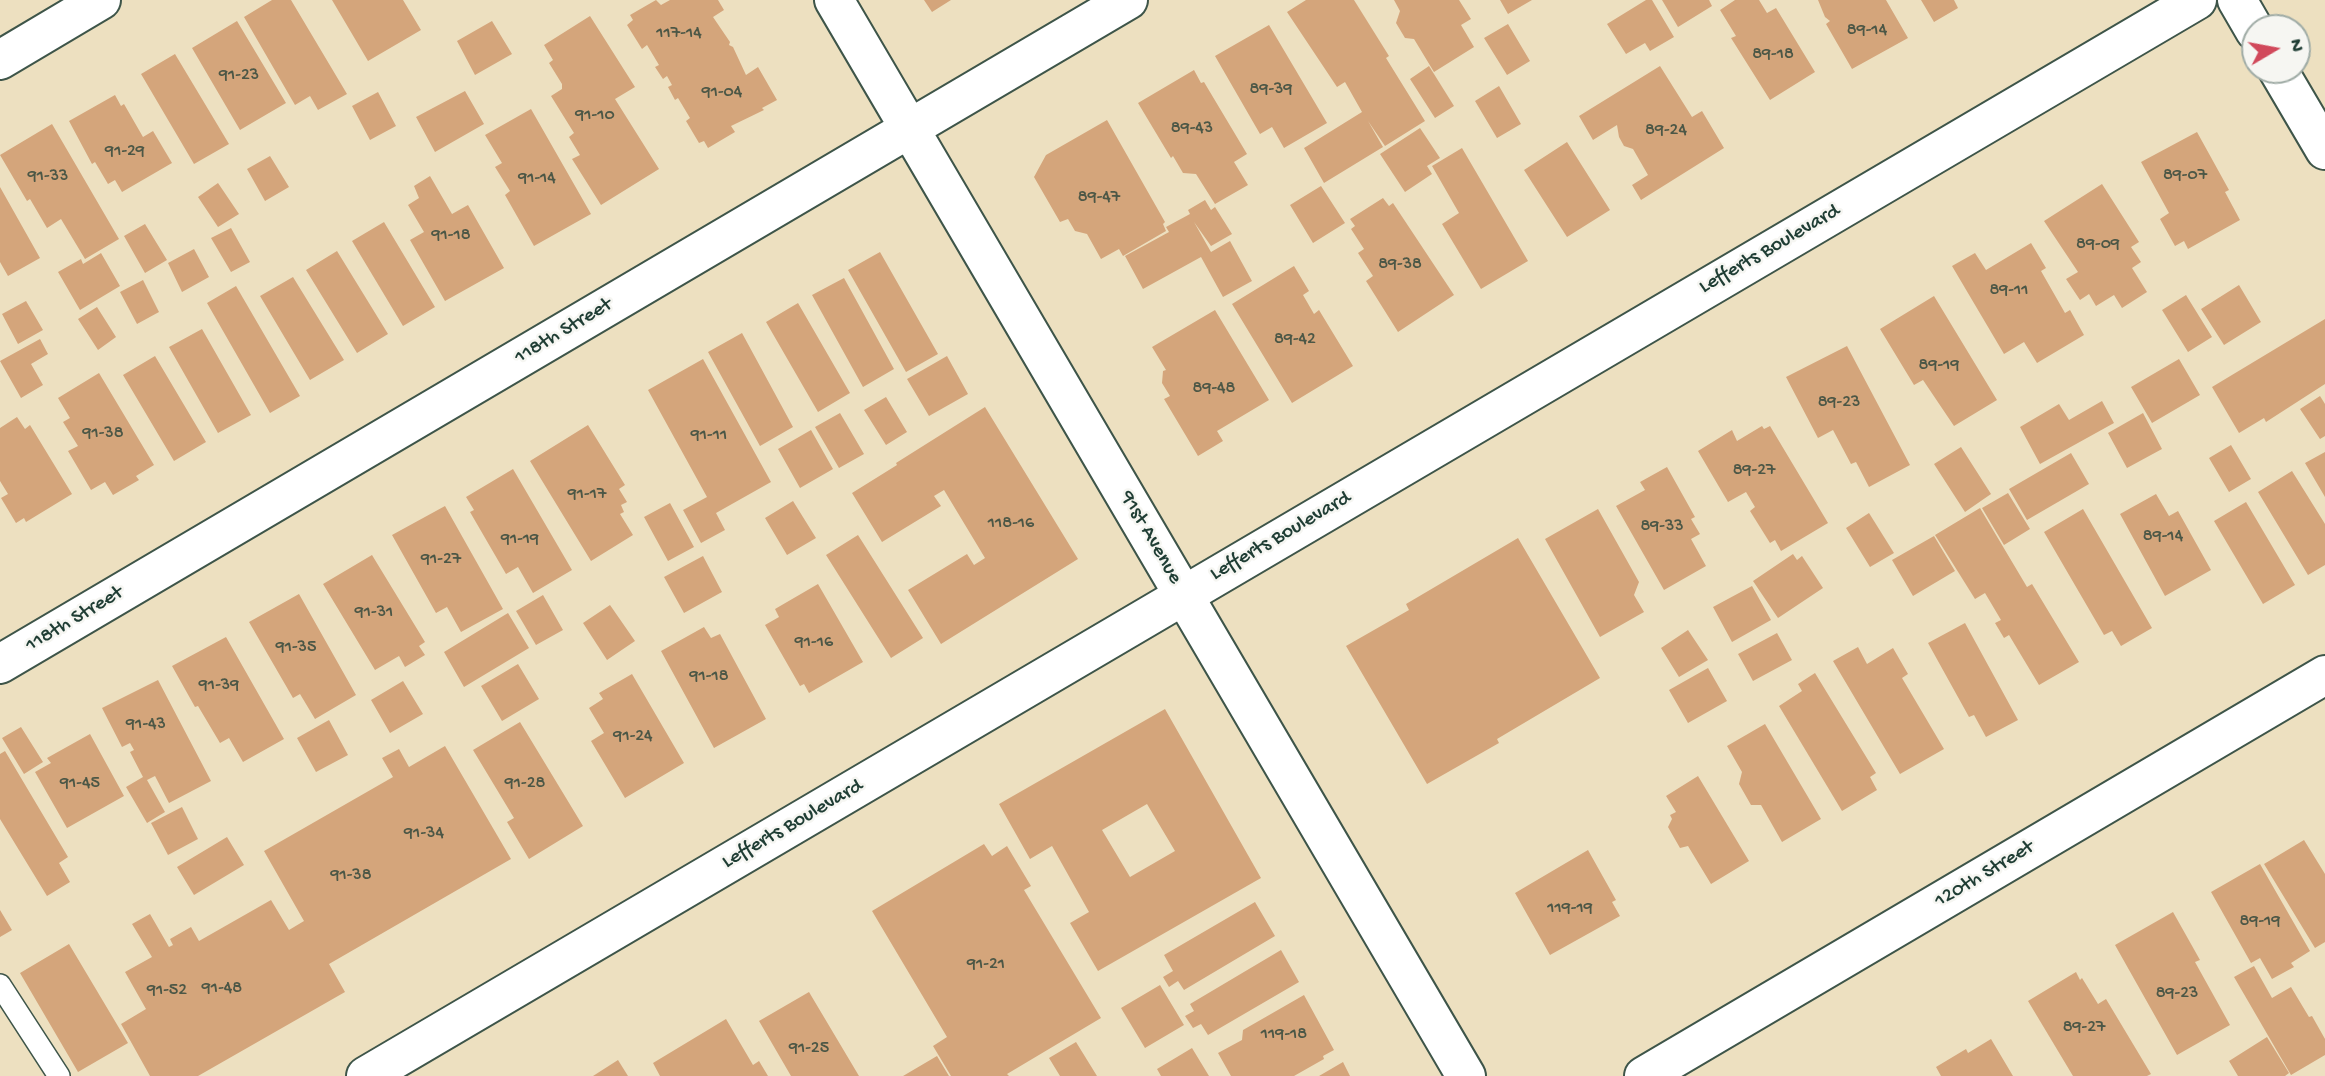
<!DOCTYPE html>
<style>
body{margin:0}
#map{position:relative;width:2325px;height:1076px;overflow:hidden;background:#ede0c0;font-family:"Gochi Hand",sans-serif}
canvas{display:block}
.north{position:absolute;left:2241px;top:14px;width:70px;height:70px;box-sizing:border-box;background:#f6f6f2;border:2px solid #a0aca6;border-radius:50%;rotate:80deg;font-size:19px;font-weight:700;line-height:28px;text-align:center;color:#1f3d34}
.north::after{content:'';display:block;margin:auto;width:24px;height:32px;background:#d1495b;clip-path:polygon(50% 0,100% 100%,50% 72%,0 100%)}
</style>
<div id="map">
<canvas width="2325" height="1076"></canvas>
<div class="north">N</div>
</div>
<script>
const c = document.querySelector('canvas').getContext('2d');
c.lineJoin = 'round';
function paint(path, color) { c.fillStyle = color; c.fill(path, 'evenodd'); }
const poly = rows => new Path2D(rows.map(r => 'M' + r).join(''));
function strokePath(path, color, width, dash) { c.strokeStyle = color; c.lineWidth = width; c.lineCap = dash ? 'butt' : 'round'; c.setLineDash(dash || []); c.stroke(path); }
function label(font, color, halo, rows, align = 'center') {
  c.font = font + ' "Gochi Hand",sans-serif'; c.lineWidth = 5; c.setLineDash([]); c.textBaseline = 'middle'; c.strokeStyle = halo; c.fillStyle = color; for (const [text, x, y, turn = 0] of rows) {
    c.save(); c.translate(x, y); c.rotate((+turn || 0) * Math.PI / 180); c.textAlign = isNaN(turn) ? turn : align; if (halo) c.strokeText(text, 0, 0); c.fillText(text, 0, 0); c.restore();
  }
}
paint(poly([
 [272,0,291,0,347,94,318,110,310,96,295,105,244,17],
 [332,0,403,0,421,30,368,61],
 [656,0,661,5,670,0,718,0,724,10,713,17,730,42,729,45,733,47,746,75,758,67,777,100,762,108,764,110,731,126,735,132,708,148,704,141,699,143,686,121,690,118,678,98,675,100,668,87,672,85,667,76,663,79,655,67,659,65,647,45,642,49,627,25,633,20,630,15],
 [924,0,951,0,932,12],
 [1306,0,1354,0,1389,56,1386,58,1425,121,1385,146,1368,121,1383,147,1324,183,1304,148,1362,112,1345,82,1337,87,1287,12],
 [1394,0,1459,0,1471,19,1461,25,1474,47,1434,72,1414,39,1405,38,1396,23,1400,11],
 [1500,0,1532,0,1508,14],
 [1646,0,1652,0,1674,37,1650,51,1645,43,1626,54,1607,24],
 [1662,0,1709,0,1712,6,1678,27],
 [1735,0,1759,0,1767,13,1776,8,1815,72,1770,100,1731,38,1736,36,1720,10],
 [1818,0,1886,0,1908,38,1852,69,1826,24,1830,21,1825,17],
 [1921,0,1954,0,1958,8,1934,22],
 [590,16,635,87,615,99,659,169,601,205,572,159,580,155,569,137,574,133,551,96,562,89,562,84,549,63,553,60,544,45],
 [237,21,286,103,240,130,192,48],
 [492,21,512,54,475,75,457,41],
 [1508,24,1530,61,1507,75,1484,38],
 [1269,25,1327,123,1284,148,1272,127,1260,134,1215,56],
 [175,54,229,144,194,164,141,74],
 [1429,66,1454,106,1435,118,1410,79],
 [1660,66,1692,117,1702,111,1724,148,1641,200,1632,185,1648,175,1633,149,1624,146,1619,137,1617,125,1593,140,1579,116],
 [1194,70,1201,83,1204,82,1247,154,1234,162,1248,185,1215,204,1196,174,1183,173,1173,156,1171,158,1138,103],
 [1499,86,1521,124,1497,138,1475,101],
 [465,91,484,124,435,152,416,117],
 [378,92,396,126,370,140,352,106],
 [115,95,121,106,124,104,143,137,153,131,172,163,122,192,115,180,108,184,95,162,92,164,69,121],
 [531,109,591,214,534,246,505,195,510,191,495,167,502,163,485,135],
 [1107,120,1165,222,1163,224,1166,231,1123,256,1119,249,1101,259,1087,234,1075,231,1068,219,1060,222,1034,177,1046,155],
 [52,124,119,239,85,259,61,219,47,228,30,199,27,201,0,155],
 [1420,128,1440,158,1427,166,1432,174,1405,192,1380,154],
 [2197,132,2229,190,2225,192,2240,220,2188,249,2184,241,2175,246,2160,219,2169,213,2141,162],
 [1567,142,1610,210,1567,237,1524,170],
 [1462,148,1528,261,1481,289,1442,224,1459,213,1432,166],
 [270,156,289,187,265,201,247,169],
 [430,176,452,214,468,205,504,268,445,301,410,240,424,232,408,205,419,198,414,186],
 [218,183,239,214,218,227,198,197],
 [2102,184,2139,242,2131,247,2141,262,2132,268,2147,292,2122,308,2114,295,2096,306,2089,294,2080,300,2066,279,2078,272,2044,221],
 [1321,186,1345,223,1313,243,1290,205],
 [0,187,40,258,8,276,0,262],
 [1383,198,1389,206,1393,203,1454,295,1398,332,1366,281,1373,276,1358,253,1364,249,1351,229,1355,226,1350,219],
 [1205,200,1211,210,1215,207,1232,234,1211,246,1194,222,1211,252,1230,241,1252,281,1223,297,1201,257,1143,289,1125,256,1169,232,1166,227,1190,214,1188,210],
 [384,222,435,307,403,326,352,241],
 [145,224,167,260,145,273,124,236],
 [231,228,250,262,231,272,211,238],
 [2031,243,2046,268,2041,271,2065,313,2070,310,2084,335,2037,363,2024,342,2004,354,1952,266,1975,253,1986,270],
 [194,249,209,277,182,292,168,263],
 [337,251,388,334,357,353,306,270],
 [880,252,938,354,906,372,848,270],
 [101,253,120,286,80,310,58,272,81,259,83,264],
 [1294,266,1309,291,1303,295,1314,314,1319,310,1353,366,1292,403,1232,304],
 [293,277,344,360,310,380,260,296],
 [844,278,894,369,863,387,812,295],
 [143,280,159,312,137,324,120,292],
 [2239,285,2261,322,2224,345,2201,309],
 [236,286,300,396,270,413,207,303],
 [2186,295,2212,337,2188,352,2162,310],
 [1934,296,1997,400,1954,426,1923,380,1914,385,1880,329],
 [26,301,43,330,18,344,2,314],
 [798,303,850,393,818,412,766,322],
 [97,307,116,337,98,350,78,319],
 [1215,310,1269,400,1217,431,1223,441,1198,456,1164,399,1170,396,1162,383,1163,371,1166,370,1152,347],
 [2325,319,2325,384,2266,422,2264,418,2239,433,2212,387],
 [202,329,251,415,218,433,169,347],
 [742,333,793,427,760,446,708,352],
 [40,339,48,354,31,364,43,385,21,398,0,361],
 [1847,346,1910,465,1869,487,1856,462,1851,464,1833,430,1818,438,1786,377],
 [155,356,206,442,174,461,123,375],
 [947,356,968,394,929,416,907,379],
 [703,359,771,482,716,513,725,530,701,543,683,510,707,497,648,390],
 [2179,359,2200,395,2152,423,2131,387],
 [99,373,154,465,136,476,139,480,113,495,105,482,91,490,68,451,78,446,63,422,70,418,58,398],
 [2320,396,2325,404,2325,436,2320,439,2300,409],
 [886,397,907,432,886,445,864,410],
 [2102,401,2114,423,2040,464,2020,427,2059,404,2069,420],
 [985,407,1078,559,941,644,908,590,967,554,974,565,985,558,944,490,934,496,941,506,882,542,852,493,897,465,896,463],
 [840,413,864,454,839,468,815,427],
 [2143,413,2162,449,2127,468,2108,433],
 [17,417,25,429,30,425,72,494,26,522,24,518,16,523,1,498,8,494,0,481,0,428],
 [588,425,625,485,619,489,627,502,621,505,624,512,620,514,633,535,591,561,530,461],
 [1762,426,1764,429,1770,426,1828,523,1781,551,1775,540,1770,543,1750,511,1755,507,1746,492,1728,502,1698,451,1732,430,1737,441],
 [811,430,833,469,800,488,778,449],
 [2231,445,2251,479,2229,492,2209,458],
 [1961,447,1991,494,1965,512,1934,464],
 [2325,452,2325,497,2305,463],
 [2071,453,2089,484,2027,520,2009,489],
 [1667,467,1695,517,1691,519,1700,534,1691,539,1706,566,1664,590,1616,506,1645,490,1640,482],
 [513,469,572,570,533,593,518,567,506,574,470,512,474,510,466,497],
 [2292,471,2325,524,2325,565,2308,575,2258,492],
 [2008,493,2030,529,2004,545,1982,508],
 [2156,494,2169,516,2178,511,2211,570,2165,596,2120,514],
 [793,501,816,538,787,555,765,518],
 [2246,502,2295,585,2263,604,2214,521],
 [670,503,694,547,668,561,644,517],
 [445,506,503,609,461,632,447,607,436,613,392,535],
 [1980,508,2027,587,2032,584,2079,662,2039,685,2009,635,2004,638,1995,623,2001,620,1985,593,1975,599,1935,535],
 [1598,509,1639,582,1634,595,1644,612,1600,637,1545,539],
 [2083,509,2152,628,2121,646,2112,631,2104,635,2044,532],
 [1869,513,1894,553,1870,567,1846,528],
 [858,535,923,638,891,658,826,555],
 [1934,536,1955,571,1913,596,1892,560],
 [1518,538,1600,678,1497,739,1499,743,1427,784,1346,646,1409,610,1406,604],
 [1793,554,1797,560,1802,556,1823,588,1778,618,1753,581],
 [372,555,425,642,419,646,425,655,405,667,399,656,375,670,323,584],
 [703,556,722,592,684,613,664,577],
 [818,584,863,662,809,693,804,684,800,686,765,625,779,617,775,609],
 [1752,586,1771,620,1732,642,1713,607],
 [299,594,356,695,315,719,300,694,293,698,249,622],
 [543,595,563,630,536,645,516,611],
 [610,605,635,641,607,660,583,623],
 [508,613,529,648,464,687,444,652],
 [1965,623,2018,720,1986,737,1974,715,1969,717,1928,643],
 [704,627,711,638,720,634,766,719,714,748,661,651],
 [1688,630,1708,660,1679,677,1661,648],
 [1777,633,1792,660,1753,681,1738,654],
 [226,637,284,739,243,762,229,738,220,743,198,706,195,707,172,666],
 [1858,647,1867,664,1893,648,1908,674,1902,678,1944,749,1900,774,1833,661],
 [518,664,539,699,502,721,481,686],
 [1708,668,1727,701,1688,723,1669,690],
 [1815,673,1876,773,1870,777,1877,790,1842,811,1779,706,1802,691,1798,684],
 [632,674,684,763,625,798,591,741,604,733,589,708,603,699,599,693],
 [158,680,211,781,169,803,155,776,147,780,165,812,147,823,126,787,143,777,130,752,134,750,130,743,122,747,102,708],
 [403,681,423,714,390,733,371,700],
 [1165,709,1261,878,1098,971,1070,923,1089,912,1052,846,1030,859,999,804],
 [1147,804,1175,851,1130,877,1102,830],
 [329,720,348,755,316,772,297,738],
 [520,722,583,826,529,859,507,822,514,818,473,750],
 [1765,724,1821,819,1782,842,1761,805,1751,805,1739,784,1742,772,1727,746],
 [21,727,43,762,24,774,2,738],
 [90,734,124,796,67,828,35,772,51,763,47,758],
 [445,746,511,859,329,964,345,992,198,1076,150,1076,121,1024,146,1009,125,972,152,957,132,924,150,914,169,947,173,945,170,939,191,927,199,941,271,900,289,930,304,921,264,851,393,777,382,758,399,749,409,767],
 [5,751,68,857,59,863,70,882,47,896,0,819,0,754],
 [1698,776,1749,861,1711,884,1688,846,1680,848,1668,827,1672,819,1670,815,1676,812,1666,796],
 [182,807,198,839,168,855,151,823],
 [227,837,244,865,194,895,177,867],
 [2304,840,2325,874,2325,942,2315,948,2264,864],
 [984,844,992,856,1007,846,1031,886,1024,890,1101,1018,1007,1074,1009,1076,951,1076,933,1046,947,1037,872,911],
 [1588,850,1616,900,1612,902,1620,916,1550,955,1515,893],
 [2260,864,2310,951,2291,963,2294,967,2272,979,2260,958,2251,963,2211,892],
 [1255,902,1275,936,1184,990,1178,981,1169,987,1163,977,1173,971,1164,955],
 [0,910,12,930,0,937],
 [2173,912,2200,960,2195,962,2230,1025,2177,1055,2115,945],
 [69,944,128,1043,78,1072,20,973],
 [1281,950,1299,982,1208,1035,1201,1024,1193,1028,1185,1016,1194,1011,1190,1004],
 [2254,966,2272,998,2291,987,2309,1017,2312,1016,2325,1039,2325,1055,2291,1075,2234,977],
 [2076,972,2080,980,2082,978,2098,1004,2106,999,2151,1074,2147,1076,2073,1076,2028,1001],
 [1160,985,1184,1025,1145,1048,1121,1008],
 [809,992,859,1076,791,1076,759,1021],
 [1304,995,1334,1050,1323,1056,1324,1059,1294,1076,1231,1076,1218,1053,1242,1040,1243,1030],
 [726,1019,753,1065,759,1061,768,1076,660,1076,653,1063],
 [2267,1037,2289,1073,2285,1076,2238,1076,2229,1061],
 [1991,1039,2013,1076,1941,1076,1936,1067,1966,1049,1968,1053],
 [1076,1042,1097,1076,1060,1076,1049,1058],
 [1192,1048,1209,1076,1161,1076,1157,1069],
 [937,1056,949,1076,903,1076],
 [618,1060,628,1076,593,1076],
 [1343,1062,1350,1076,1319,1076]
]), '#d4a57b');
const lane = poly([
 [0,985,59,1076]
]);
const street = poly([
 [834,0,1466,1076],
 [2237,0,2255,31],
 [0,60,101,0],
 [2278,70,2325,150],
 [0,664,1128,0],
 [1644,1076,2325,675]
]);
const secondary = poly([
 [366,1076,2197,0]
]);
strokePath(lane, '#3e5549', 24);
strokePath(street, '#3e5549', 42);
strokePath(secondary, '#3e5549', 42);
strokePath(lane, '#fff', 21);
strokePath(street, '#fff', 38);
strokePath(secondary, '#fff', 38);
label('18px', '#4c5746', null, [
 ["89-14",1867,31],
 ["117-14",679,34],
 ["89-18",1773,55],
 ["91-23",239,76],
 ["89-39",1271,90],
 ["91-04",722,93],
 ["91-10",595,116],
 ["89-43",1192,129],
 ["89-24",1666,131],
 ["91-29",125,152],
 ["89-07",2185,176],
 ["91-33",48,177],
 ["91-14",537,179],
 ["89-47",1099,198],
 ["91-18",451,236],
 ["89-09",2098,245],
 ["89-38",1400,265],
 ["89-11",2009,291],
 ["89-42",1295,340],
 ["89-19",1939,366],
 ["89-48",1214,389],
 ["89-23",1839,403],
 ["91-38",103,434],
 ["91-11",709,436],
 ["89-27",1754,471],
 ["91-17",587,495],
 ["118-16",1011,524],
 ["89-33",1662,527],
 ["89-14",2163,537],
 ["91-19",520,540],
 ["91-27",441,560],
 ["91-31",374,613],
 ["91-16",814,643],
 ["91-35",296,648],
 ["91-18",709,677],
 ["91-39",219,686],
 ["91-43",146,725],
 ["91-24",633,737],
 ["91-45",80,784],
 ["91-28",525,784],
 ["91-34",424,834],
 ["91-38",351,876],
 ["119-19",1570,909],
 ["89-19",2260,922],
 ["91-21",986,965],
 ["91-48",222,989],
 ["91-52",167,991],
 ["89-23",2177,994],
 ["89-27",2084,1028],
 ["119-18",1284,1035],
 ["91-25",809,1049]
]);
label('21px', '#1f3d34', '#f6f6f2', [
 ["Lefferts Boulevard",1770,250,-30],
 ["118th Street",564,332,-31],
 ["Lefferts Boulevard",1281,537,-30],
 ["91st Avenue",1150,538,60],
 ["118th Street",75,620,-31],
 ["Lefferts Boulevard",793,825,-30],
 ["120th Street",1985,875,-31]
]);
</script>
